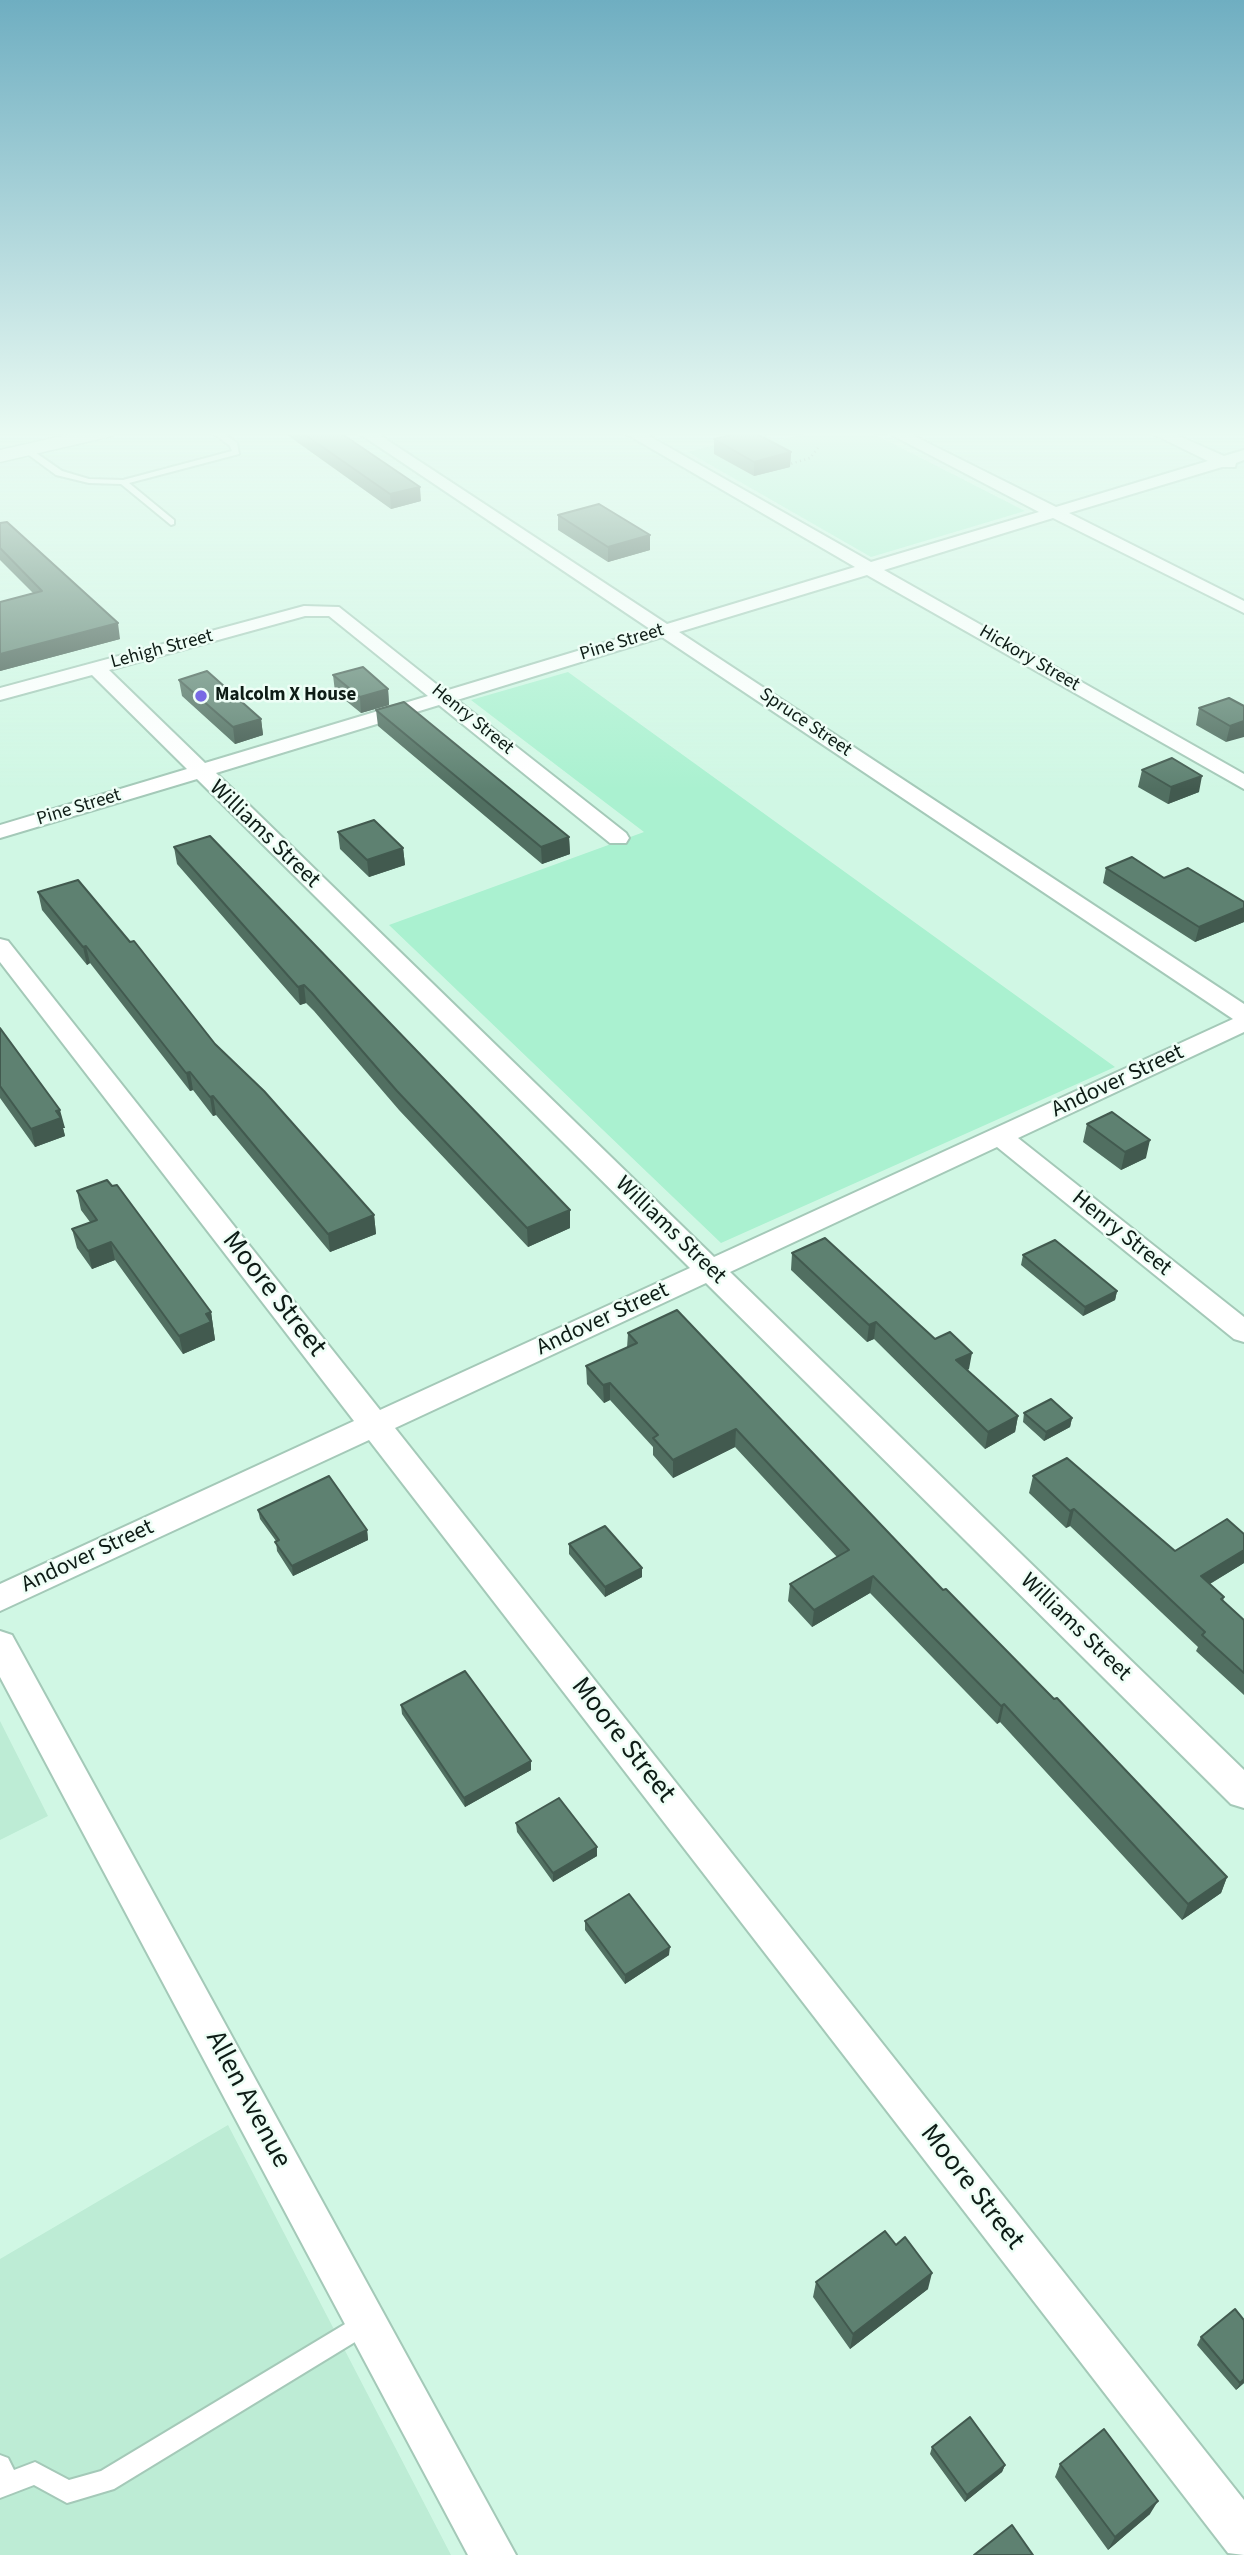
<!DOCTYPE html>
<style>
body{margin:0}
canvas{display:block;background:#d0f7e4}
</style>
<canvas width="1244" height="2555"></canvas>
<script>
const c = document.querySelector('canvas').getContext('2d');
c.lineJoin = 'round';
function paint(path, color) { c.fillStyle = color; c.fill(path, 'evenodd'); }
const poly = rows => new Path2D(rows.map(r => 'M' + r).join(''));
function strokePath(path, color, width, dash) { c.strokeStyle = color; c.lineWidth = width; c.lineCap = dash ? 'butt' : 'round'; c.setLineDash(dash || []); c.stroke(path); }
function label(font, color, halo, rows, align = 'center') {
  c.font = font + ' "Source Sans 3",sans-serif'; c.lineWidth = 5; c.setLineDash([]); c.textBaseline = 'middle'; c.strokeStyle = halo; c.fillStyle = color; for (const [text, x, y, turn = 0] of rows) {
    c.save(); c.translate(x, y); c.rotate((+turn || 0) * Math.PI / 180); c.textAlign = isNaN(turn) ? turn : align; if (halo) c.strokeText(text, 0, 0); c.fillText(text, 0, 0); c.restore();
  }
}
paint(poly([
 [0,1721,48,1816,0,1840],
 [228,2125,451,2555,0,2555,0,2259]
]), '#bdecd5');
paint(poly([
 [812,432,870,432,1025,511,871,557,688,452,761,433,776,441],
 [568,672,1115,1067,721,1243,389,925,644,832,471,700]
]), '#aaf1d0');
const service = poly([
 [212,432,221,432,237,443,239,454,129,483,174,520,174,524,171,525,121,484,89,483,56,475,22,450,29,448,62,471,89,479,123,480,232,451,230,446,212,432],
 [365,2312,373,2315,376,2323,373,2331,114,2489,67,2503,34,2485,0,2498,0,2455,8,2458,14,2470,35,2462,69,2480,101,2471,365,2312]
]);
const minor = poly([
 [357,432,375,432,667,624,855,567,623,432,642,432,871,562,1039,512,886,432,906,432,1056,507,1208,461,1149,432,1170,432,1224,456,1244,450,1244,460,1236,463,1235,467,1222,467,1069,513,1244,601,1244,613,1053,518,884,570,1244,774,1244,789,867,575,679,632,1244,1004,1244,1032,1018,1138,1244,1317,1244,1342,1234,1339,997,1147,730,1272,1244,1770,1244,1808,1231,1804,706,1283,395,1428,1244,2500,1244,2555,1228,2553,369,1440,0,1611,0,1584,354,1421,0,962,0,939,8,941,380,1410,690,1268,197,779,0,838,0,825,187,769,92,675,0,700,0,688,304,606,339,607,445,691,650,629,357,432],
 [305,616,329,616,428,696,205,763,109,670,305,616],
 [662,637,1233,1019,714,1257,216,773,439,705,610,843,626,843,629,838,626,833,457,700,662,637],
 [0,1631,12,1635,516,2555,468,2555,0,1677,0,1631]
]);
const tertiary = poly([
 [80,432,115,432,112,436,0,462,0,450,80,432]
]);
strokePath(service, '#a4c9b8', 4);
strokePath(minor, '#a4c9b8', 4);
strokePath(tertiary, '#a4c9b8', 3);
strokePath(poly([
 [787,465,810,458,818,448]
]), '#708b7f', 2.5, [1, 3.5]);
paint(service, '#fff');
paint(minor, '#fff');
paint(tertiary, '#fff');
paint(poly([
 [283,432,339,432,421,501,391,509],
 [714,439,791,452,790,467,754,476,714,454],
 [558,515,650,535,650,550,608,562,558,530],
 [0,523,120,639,0,671,0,602,33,593,0,560],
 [333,675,388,689,389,705,361,713,335,692],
 [179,680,261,719,263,735,235,744,182,696],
 [1244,706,1226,742,1196,725,1199,708],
 [376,710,569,837,570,854,542,864,378,726],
 [1142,770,1199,792,1168,804,1138,787],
 [338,832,403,848,405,865,369,877,340,849],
 [174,847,570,1228,528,1247,399,1110,314,1011,306,1003,300,1005,177,864],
 [1106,868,1164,878,1244,902,1244,922,1195,942,1103,883],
 [38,892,215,1044,374,1215,376,1234,330,1252,216,1115,213,1116,193,1090,190,1091,90,963,87,965,42,910],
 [0,1028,65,1128,63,1128,65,1136,35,1147,0,1098],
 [1087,1124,1146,1158,1121,1170,1083,1142],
 [77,1191,211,1312,215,1340,183,1354,115,1260,92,1269,77,1248,72,1229,90,1222,81,1210],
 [792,1253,935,1339,969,1369,967,1370,1018,1416,1015,1432,985,1449,874,1339,867,1342,791,1270],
 [1023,1255,1117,1291,1115,1300,1083,1316,1021,1265],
 [628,1333,943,1590,1227,1877,1221,1893,1182,1920,1000,1722,997,1724,870,1593,812,1627,788,1601,790,1584,837,1557,735,1447,673,1478,653,1455,653,1447,610,1400,604,1403,587,1384,586,1366,627,1348],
 [1024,1413,1072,1418,1070,1427,1044,1441,1023,1422],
 [1033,1476,1175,1551,1244,1534,1244,1563,1210,1584,1224,1597,1223,1601,1244,1620,1244,1695,1196,1651,1198,1647,1070,1526,1066,1528,1029,1493],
 [258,1510,367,1530,368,1540,293,1576,277,1551,276,1541,260,1519],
 [569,1544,642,1577,605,1597,569,1554],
 [401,1705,531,1770,465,1807,402,1714],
 [516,1823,597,1847,597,1856,553,1882,517,1832],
 [585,1921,669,1955,625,1984,585,1930],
 [816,2282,928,2289,850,2349,813,2297],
 [1244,2320,1244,2383,1236,2390,1197,2345,1201,2337],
 [932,2447,1005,2465,1002,2472,965,2502,930,2454],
 [1060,2464,1150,2514,1108,2550,1055,2477]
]), '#516f61');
paint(poly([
 [791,452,790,467,754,476,754,462],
 [420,487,421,501,391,509,390,494],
 [650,535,650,550,608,562,608,547],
 [118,623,120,639,0,671,0,654],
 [388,689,389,705,361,713,360,697],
 [261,719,263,735,235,744,233,727],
 [1244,721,1244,737,1226,742,1230,726],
 [1202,776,1199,792,1168,804,1171,787],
 [569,837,570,854,542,864,541,847],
 [403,848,405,865,369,877,367,860],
 [1244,908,1244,922,1195,942,1199,927],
 [86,946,90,963,87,965,83,947],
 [304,985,306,1003,300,1005,298,987],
 [190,1072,193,1090,190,1091,186,1073],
 [213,1096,216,1115,213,1116,210,1097],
 [60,1110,65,1128,63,1128,65,1136,35,1147,31,1129,56,1111],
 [1150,1140,1146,1158,1121,1170,1125,1152],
 [570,1210,570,1228,528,1247,527,1228],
 [374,1215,376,1234,330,1252,328,1234],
 [111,1242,115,1260,92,1269,88,1251],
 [1117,1291,1115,1300,1083,1316,1085,1307],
 [211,1312,215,1340,183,1354,179,1336,206,1314],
 [876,1322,874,1339,867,1342,869,1325],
 [972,1353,969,1369,953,1377,956,1360],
 [610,1383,610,1400,604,1403,603,1385],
 [1018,1416,1015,1432,985,1449,988,1432],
 [1072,1418,1070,1427,1044,1441,1046,1432],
 [736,1429,735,1447,673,1478,673,1460],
 [1074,1509,1070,1526,1066,1528,1070,1511],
 [367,1530,368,1540,293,1576,292,1566],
 [1244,1550,1244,1563,1196,1592,1201,1576],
 [642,1568,642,1577,605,1597,605,1587],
 [873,1576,870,1593,812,1627,814,1610],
 [1004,1704,1000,1722,997,1724,1001,1706],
 [531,1761,531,1770,465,1807,464,1798],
 [597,1847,597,1856,553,1882,553,1873],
 [1227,1877,1221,1893,1182,1920,1188,1904],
 [670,1947,669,1955,625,1984,625,1975],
 [932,2273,928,2289,850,2349,853,2334],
 [1244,2379,1244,2383,1236,2390,1240,2383],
 [1005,2465,1002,2472,965,2502,967,2495],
 [1158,2501,1150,2514,1108,2550,1115,2537]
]), '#425a4f');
const building = poly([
 [301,432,339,432,420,487,390,494,301,432],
 [744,432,753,432,791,452,754,462,714,439,744,432],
 [599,504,650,535,608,547,558,515,599,504],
 [7,522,118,623,0,654,0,602,42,591,0,548,0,523,7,522],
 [363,667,388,689,360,697,333,675,363,667],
 [207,671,261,719,233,727,179,680,207,671],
 [1229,698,1244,706,1244,721,1230,726,1199,708,1229,698],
 [404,702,569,837,541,847,376,710,404,702],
 [1172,758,1202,776,1171,787,1142,770,1172,758],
 [374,820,403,848,367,860,338,832,374,820],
 [210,836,570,1210,527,1228,397,1091,312,993,304,985,298,987,174,847,210,836],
 [1132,857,1164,878,1188,868,1244,902,1244,908,1199,927,1106,868,1132,857],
 [78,880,130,942,134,941,215,1044,264,1091,374,1215,328,1234,213,1096,210,1097,190,1072,186,1073,86,946,83,947,38,892,78,880],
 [0,1028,60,1110,56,1111,61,1118,31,1129,0,1086,0,1028],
 [1112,1112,1150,1140,1125,1152,1087,1124,1112,1112],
 [107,1180,112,1186,117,1185,211,1312,206,1314,211,1322,179,1336,111,1242,88,1251,72,1229,97,1220,77,1191,107,1180],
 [825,1238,935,1339,950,1332,972,1353,956,1360,1018,1416,988,1432,876,1322,869,1325,792,1253,825,1238],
 [1055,1240,1117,1291,1085,1307,1023,1255,1055,1240],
 [677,1310,943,1590,946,1589,1054,1699,1057,1698,1227,1877,1188,1904,1004,1704,1001,1706,873,1576,814,1610,790,1584,849,1550,736,1429,673,1460,653,1438,658,1435,610,1383,603,1385,586,1366,637,1343,628,1333,677,1310],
 [1051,1399,1072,1418,1046,1432,1024,1413,1051,1399],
 [1067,1458,1175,1551,1227,1519,1244,1534,1244,1550,1201,1576,1224,1597,1221,1599,1244,1620,1244,1673,1202,1635,1205,1632,1074,1509,1070,1511,1033,1476,1067,1458],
 [329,1476,367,1530,292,1566,275,1542,279,1540,258,1510,329,1476],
 [605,1526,642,1568,605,1587,569,1544,605,1526],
 [465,1671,531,1761,464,1798,401,1705,465,1671],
 [559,1798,597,1847,553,1873,516,1823,559,1798],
 [629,1894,670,1947,625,1975,585,1921,629,1894],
 [885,2231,896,2245,905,2237,932,2273,853,2334,816,2282,885,2231],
 [1235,2309,1244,2320,1244,2379,1240,2383,1201,2337,1235,2309],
 [970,2417,1005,2465,967,2495,932,2447,970,2417],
 [1104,2429,1158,2501,1115,2537,1060,2464,1104,2429],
 [1012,2525,1033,2555,974,2555,1012,2525]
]);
paint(building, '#5e8171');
strokePath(building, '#425a4f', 2);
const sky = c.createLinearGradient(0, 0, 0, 789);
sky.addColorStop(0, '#6faec1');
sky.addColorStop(0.55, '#eafbf3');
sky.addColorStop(1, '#eafbf300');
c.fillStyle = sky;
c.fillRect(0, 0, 1244, 789);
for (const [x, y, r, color] of [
 [201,696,7,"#7869e4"]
]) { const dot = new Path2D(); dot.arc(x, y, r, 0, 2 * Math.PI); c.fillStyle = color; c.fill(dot); strokePath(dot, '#eefef6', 2.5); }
label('19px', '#0e1c16', '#eefef6', [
 ["Pine Street",622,643,-17],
 ["Lehigh Street",162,650,-15],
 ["Hickory Street",1029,659,30],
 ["Henry Street",472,720,39],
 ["Spruce Street",805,723,34],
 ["Pine Street",79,808,-17]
]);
label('bold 19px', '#0e1c16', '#eefef6', [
 ["Malcolm X House",215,696]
], 'left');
label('23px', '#0e1c16', '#eefef6', [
 ["Williams Street",264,835,44],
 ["Andover Street",1118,1082,-25],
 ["Williams Street",670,1231,44],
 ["Henry Street",1121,1234,39],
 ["Andover Street",603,1320,-25],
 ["Andover Street",88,1557,-25],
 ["Williams Street",1075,1628,44]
]);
label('28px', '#0e1c16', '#eefef6', [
 ["Moore Street",273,1295,52],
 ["Moore Street",622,1741,52],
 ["Allen Avenue",247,2100,62],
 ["Moore Street",971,2188,52]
]);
</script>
